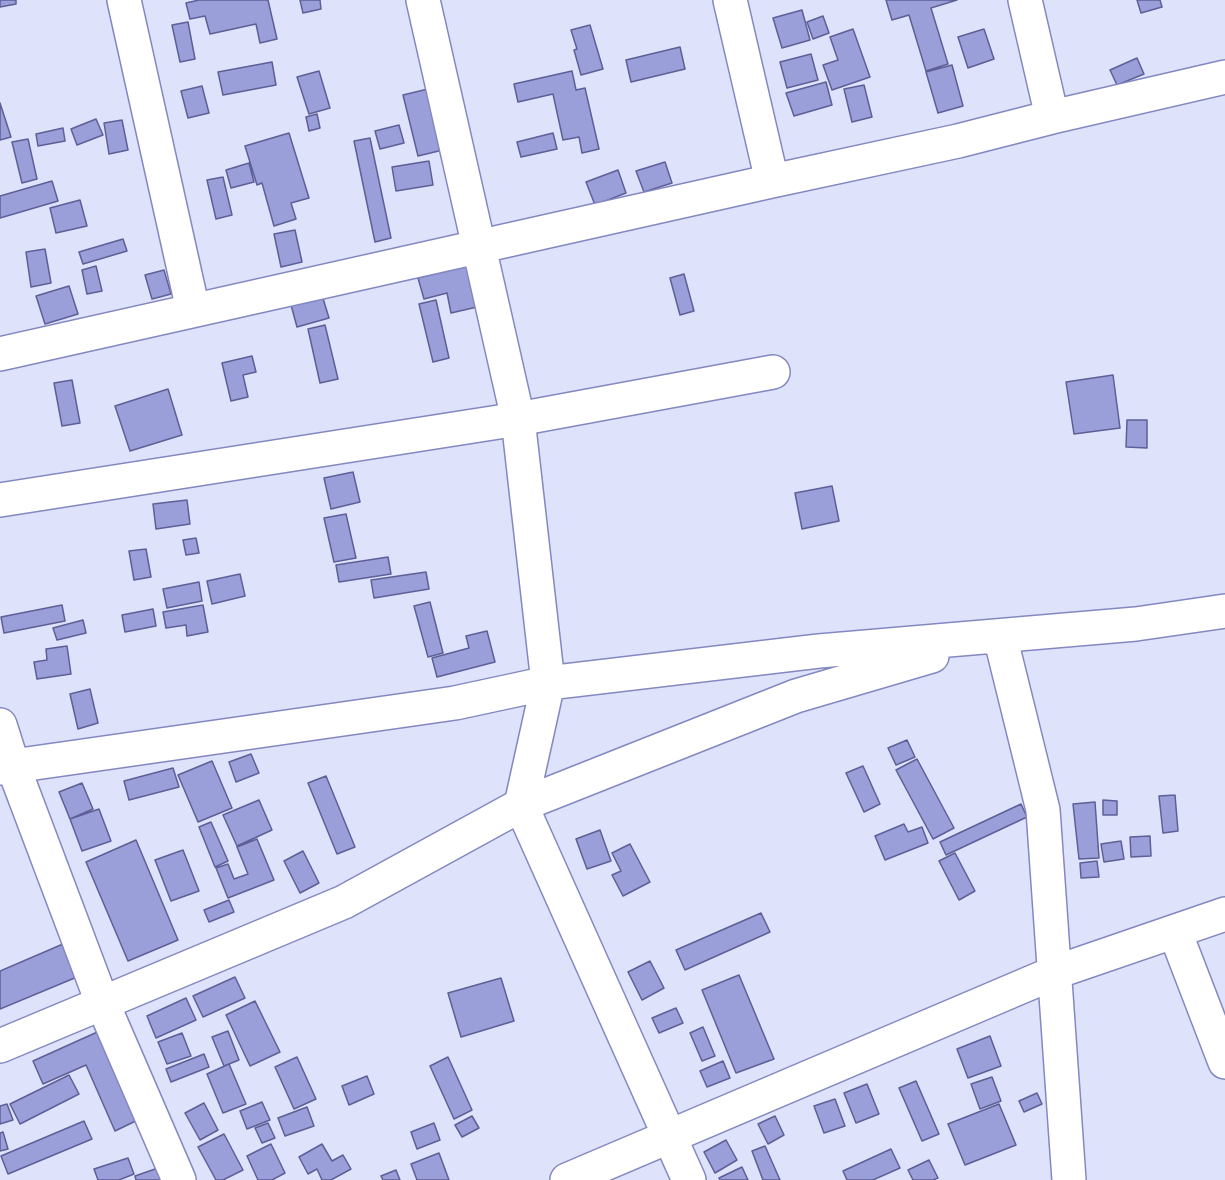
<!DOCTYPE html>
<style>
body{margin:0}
canvas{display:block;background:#dfe2fb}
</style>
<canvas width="1225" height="1180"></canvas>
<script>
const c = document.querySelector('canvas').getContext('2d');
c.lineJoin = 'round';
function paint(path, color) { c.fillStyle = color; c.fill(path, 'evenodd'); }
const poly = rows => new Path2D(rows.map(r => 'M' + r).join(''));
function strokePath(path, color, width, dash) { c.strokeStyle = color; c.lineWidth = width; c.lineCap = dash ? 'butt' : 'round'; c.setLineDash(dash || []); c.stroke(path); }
const building = poly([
 [0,0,16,0,16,4,0,7,0,0],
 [199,0,268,0,277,39,260,43,256,24,210,34,205,16,190,19,186,3,199,0],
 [300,0,320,0,321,9,303,13,300,0],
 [886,0,957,0,931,8,948,64,926,71,909,15,892,20,886,0],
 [1137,0,1160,0,1162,7,1141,13,1137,0],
 [802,10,810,40,782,48,773,18,802,10],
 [823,16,829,33,813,39,807,22,823,16],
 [188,22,195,59,180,62,172,25,188,22],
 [590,25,603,69,581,75,574,50,577,49,571,30,590,25],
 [853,29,870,77,832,90,823,65,838,60,830,37,853,29],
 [984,29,994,59,968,68,958,37,984,29],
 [680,47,685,69,631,82,626,60,680,47],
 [811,54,818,80,787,88,780,62,811,54],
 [1137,58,1144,74,1117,85,1110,70,1137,58],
 [272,62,276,85,223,95,218,72,272,62],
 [952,65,963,106,938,113,926,72,952,65],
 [319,71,330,108,309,114,297,77,319,71],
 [572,71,576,90,585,88,599,149,582,153,579,137,563,140,553,94,518,102,514,84,572,71],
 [826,82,832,105,794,116,786,93,826,82],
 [864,85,872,117,852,122,844,89,864,85],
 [202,86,209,113,188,118,181,91,202,86],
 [432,88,447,149,418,156,403,95,432,88],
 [0,103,11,137,0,140,0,103],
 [317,114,320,128,309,131,306,117,317,114],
 [96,119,103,135,77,145,71,129,96,119],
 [122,120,128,150,109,154,104,123,122,120],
 [399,125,404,143,380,149,375,131,399,125],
 [63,128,65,141,38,146,36,134,63,128],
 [289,133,309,198,291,203,296,219,274,226,262,183,257,185,245,146,289,133],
 [553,133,557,149,521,157,517,142,553,133],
 [370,138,391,238,375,242,354,141,370,138],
 [28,139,37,179,22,183,12,142,28,139],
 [429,161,433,185,396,191,392,167,429,161],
 [665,162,672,183,644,192,636,171,665,162],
 [249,163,254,182,231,188,226,170,249,163],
 [618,170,626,193,595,205,586,182,618,170],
 [223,177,232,215,216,219,207,180,223,177],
 [52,181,58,201,0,218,0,196,52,181],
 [80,200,87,226,56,233,50,208,80,200],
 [295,230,302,262,281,267,274,234,295,230],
 [123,239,127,251,83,264,79,252,123,239],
 [45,249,51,283,31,287,26,252,45,249],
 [96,266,102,291,87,294,82,270,96,266],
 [467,266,477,307,451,313,447,293,424,299,418,278,467,266],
 [164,270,171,294,152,299,145,275,164,270],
 [684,274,694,311,680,315,670,278,684,274],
 [69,286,78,314,45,324,36,296,69,286],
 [322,295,329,318,297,327,291,305,322,295],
 [436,300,449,358,433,362,419,304,436,300],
 [325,325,338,379,320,383,308,329,325,325],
 [252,356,256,372,243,375,248,397,231,401,222,363,252,356],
 [1113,375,1120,428,1074,434,1066,382,1113,375],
 [72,380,80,423,62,426,54,383,72,380],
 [168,389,182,435,130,451,115,406,168,389],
 [1127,420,1147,420,1147,448,1126,447,1127,420],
 [353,472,360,502,331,509,324,478,353,472],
 [832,486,839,521,802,529,795,493,832,486],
 [187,500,190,524,156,529,153,504,187,500],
 [346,514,356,558,334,562,324,518,346,514],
 [196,538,199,553,186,555,183,540,196,538],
 [146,549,151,577,134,580,129,551,146,549],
 [388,557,391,574,339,582,336,565,388,557],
 [426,572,429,589,374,598,371,580,426,572],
 [240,574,245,596,212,604,207,581,240,574],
 [199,582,202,601,167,608,163,589,199,582],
 [430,602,443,653,428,657,414,606,430,602],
 [62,605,65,621,4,633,1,617,62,605],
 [203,605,208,632,187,636,186,625,166,628,163,612,203,605],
 [153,609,156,626,125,632,122,615,153,609],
 [83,620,86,633,57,640,53,628,83,620],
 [487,631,495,662,437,677,432,658,469,648,466,636,487,631],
 [67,646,71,674,37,679,34,662,47,660,46,649,67,646],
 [90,689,98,723,78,729,70,694,90,689],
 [907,740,915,757,896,765,888,748,907,740],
 [251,754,259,773,236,782,229,762,251,754],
 [917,759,954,828,933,839,896,770,917,759],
 [212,761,232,808,198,822,178,775,212,761],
 [863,766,880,804,864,812,846,773,863,766],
 [173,768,179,787,129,800,124,781,173,768],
 [326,776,355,847,337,854,308,783,326,776],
 [82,783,93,809,70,819,59,792,82,783],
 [1175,795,1178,831,1163,833,1159,796,1175,795],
 [259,800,272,830,237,846,223,815,259,800],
 [1103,800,1117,801,1117,815,1103,815,1103,800],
 [1095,802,1099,858,1079,859,1073,804,1095,802],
 [1021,804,1027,817,946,855,940,842,1021,804],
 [99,809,111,841,82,851,70,819,99,809],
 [211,822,228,861,215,867,199,827,211,822],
 [904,824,908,832,922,827,928,843,885,860,875,836,904,824],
 [600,830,611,861,587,869,576,839,600,830],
 [1150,836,1151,856,1131,857,1130,837,1150,836],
 [257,839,274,880,228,898,216,868,228,864,234,879,248,874,237,847,257,839],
 [136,840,178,940,128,961,86,862,136,840],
 [1121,841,1124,859,1104,862,1101,844,1121,841],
 [630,844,650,882,623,896,612,875,621,871,612,853,630,844],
 [183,850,199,891,171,901,155,860,183,850],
 [303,851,319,883,300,893,284,861,303,851],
 [955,853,975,891,959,900,939,861,955,853],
 [1097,861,1099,877,1081,878,1080,863,1097,861],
 [229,900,234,912,209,922,204,910,229,900],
 [761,913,770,932,685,970,676,950,761,913],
 [63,944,77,977,0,1009,0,971,63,944],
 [650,961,664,988,642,1000,628,972,650,961],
 [739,975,774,1059,736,1073,702,990,739,975],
 [235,977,245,998,203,1017,193,996,235,977],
 [501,978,514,1021,461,1037,448,993,501,978],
 [186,998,196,1020,156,1038,147,1016,186,998],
 [255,1001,280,1052,250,1066,226,1015,255,1001],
 [676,1008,683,1023,659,1033,652,1018,676,1008],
 [703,1027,715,1056,702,1061,690,1033,703,1027],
 [104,1029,144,1117,115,1131,86,1065,43,1084,33,1061,104,1029],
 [228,1031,239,1060,224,1066,212,1037,228,1031],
 [182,1033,191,1056,167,1064,158,1042,182,1033],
 [990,1036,1001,1066,968,1078,957,1049,990,1036],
 [204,1054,209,1067,171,1082,166,1069,204,1054],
 [297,1057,316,1099,294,1109,275,1067,297,1057],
 [448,1057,472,1110,454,1119,430,1066,448,1057],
 [723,1061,730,1078,707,1087,700,1071,723,1061],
 [229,1064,246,1104,223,1113,207,1074,229,1064],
 [69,1075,79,1094,20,1124,10,1104,69,1075],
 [367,1076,374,1094,349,1105,342,1086,367,1076],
 [992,1077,1001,1101,980,1109,971,1084,992,1077],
 [916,1081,939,1134,922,1141,899,1088,916,1081],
 [867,1084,879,1114,856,1123,844,1093,867,1084],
 [1037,1093,1042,1104,1024,1112,1019,1101,1037,1093],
 [835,1099,845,1126,824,1133,814,1106,835,1099],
 [262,1102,270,1120,247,1129,240,1111,262,1102],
 [204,1103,218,1130,200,1140,185,1113,204,1103],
 [7,1104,13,1120,0,1124,0,1106,7,1104],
 [999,1104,1016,1145,965,1165,948,1124,999,1104],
 [307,1107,314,1126,285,1136,278,1118,307,1107],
 [472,1116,479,1128,462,1137,455,1125,472,1116],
 [775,1116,784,1135,768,1144,758,1124,775,1116],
 [84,1121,92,1139,8,1174,1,1156,84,1121],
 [268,1123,275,1138,262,1143,255,1128,268,1123],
 [434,1123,440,1140,417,1149,411,1132,434,1123],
 [3,1132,8,1149,0,1151,0,1133,3,1132],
 [224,1134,243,1170,223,1180,216,1180,198,1147,224,1134],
 [726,1140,737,1160,715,1173,704,1152,726,1140],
 [271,1144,285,1173,272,1180,258,1180,247,1156,271,1144],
 [322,1144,332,1161,343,1155,351,1169,331,1180,322,1180,317,1169,308,1174,299,1157,322,1144],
 [765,1146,780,1180,763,1180,752,1151,765,1146],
 [891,1149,900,1168,873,1180,847,1180,843,1171,891,1149],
 [439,1153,449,1180,417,1180,411,1164,439,1153],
 [128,1158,134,1174,119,1180,98,1180,94,1169,128,1158],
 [929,1160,938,1178,933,1180,913,1180,908,1170,929,1160],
 [742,1167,748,1180,720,1180,719,1178,742,1167],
 [158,1168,162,1180,136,1180,135,1176,158,1168],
 [396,1170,400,1180,383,1180,381,1176,396,1170]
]);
paint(building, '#9a9fda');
strokePath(building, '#5d5f96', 1.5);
const minor = poly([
 [124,0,193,310],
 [423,0,518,419,548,683,521,805,689,1180],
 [730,0,772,181],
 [1025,0,1052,117],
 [0,354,772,181,958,141,1052,117,1225,77],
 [0,500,518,419,773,372],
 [1000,636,1043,810,1069,1180],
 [0,725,13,766,102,1002,179,1180],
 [0,768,455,703,548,683,819,651,1136,624,1225,611],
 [1175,932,1225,1062],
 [0,1046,344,902,521,805,796,696,932,656],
 [567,1180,1056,972,1225,914]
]);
strokePath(minor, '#8488c1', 36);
strokePath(minor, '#fff', 33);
</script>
